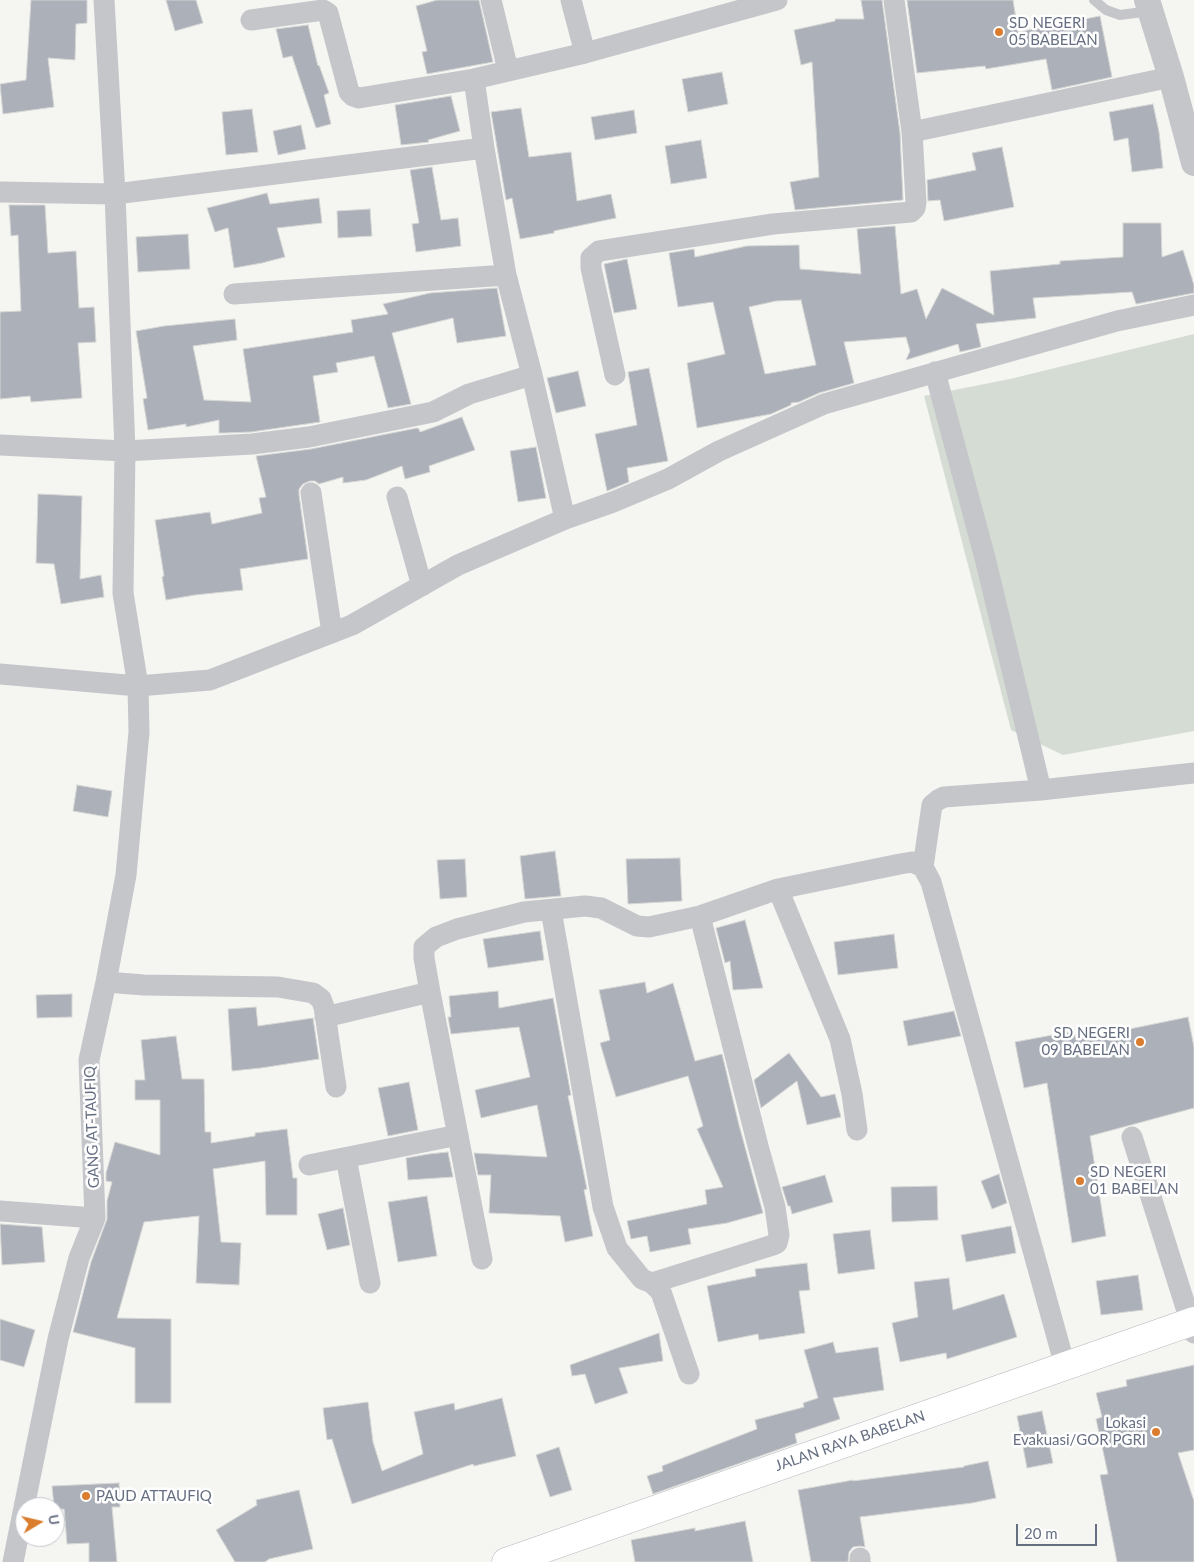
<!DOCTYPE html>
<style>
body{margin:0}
#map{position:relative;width:1194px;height:1562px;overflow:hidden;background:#f5f5f2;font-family:Lato,sans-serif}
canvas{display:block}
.north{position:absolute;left:15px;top:1497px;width:50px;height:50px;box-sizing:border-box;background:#fff;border:1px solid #c2c5cd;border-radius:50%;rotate:81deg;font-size:14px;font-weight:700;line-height:20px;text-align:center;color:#666f82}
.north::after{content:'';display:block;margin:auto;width:18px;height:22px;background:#da7d2e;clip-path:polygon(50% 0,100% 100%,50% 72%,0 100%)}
.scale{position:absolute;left:1016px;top:1524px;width:81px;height:22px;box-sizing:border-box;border:2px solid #666f82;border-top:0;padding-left:6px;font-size:15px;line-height:18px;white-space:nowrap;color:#666f82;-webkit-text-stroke:4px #fff;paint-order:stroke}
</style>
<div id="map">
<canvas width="1194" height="1562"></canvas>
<div class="north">U</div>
<div class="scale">20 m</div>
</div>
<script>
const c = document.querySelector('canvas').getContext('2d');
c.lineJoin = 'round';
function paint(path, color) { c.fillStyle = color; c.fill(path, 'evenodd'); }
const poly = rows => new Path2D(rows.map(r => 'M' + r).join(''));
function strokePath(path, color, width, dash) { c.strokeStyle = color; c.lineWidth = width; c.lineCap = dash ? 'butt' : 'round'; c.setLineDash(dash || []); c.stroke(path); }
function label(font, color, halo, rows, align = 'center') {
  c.font = font + ' Lato,sans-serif'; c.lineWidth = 5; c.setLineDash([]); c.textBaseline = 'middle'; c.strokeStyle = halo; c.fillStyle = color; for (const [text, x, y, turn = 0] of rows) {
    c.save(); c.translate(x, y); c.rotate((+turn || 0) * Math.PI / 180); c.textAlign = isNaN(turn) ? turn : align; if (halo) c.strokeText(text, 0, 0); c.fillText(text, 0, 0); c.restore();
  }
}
paint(poly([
 [1194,334,1194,731,1063,755,1011,730,924,396,1010,379]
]), '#d5dcd3');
const building = poly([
 [31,0,87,0,87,23,76,24,75,60,48,58,54,107,3,114,0,84,26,80,31,0],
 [166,0,196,0,203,23,175,31,166,0],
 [437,0,479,0,493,62,427,74,422,52,427,51,416,6,437,0],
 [861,0,882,0,900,133,903,200,795,210,790,182,819,177,812,62,801,65,794,30,835,21,835,19,864,19,861,0],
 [907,0,1013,0,1018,32,1100,16,1112,77,1052,90,1046,59,986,69,985,66,917,73,907,0],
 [308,25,318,66,319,65,329,93,324,95,331,124,316,128,292,56,283,58,276,29,308,25],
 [722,72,728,104,688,112,682,79,722,72],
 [451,96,460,131,428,140,429,142,401,145,395,105,451,96],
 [1153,104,1159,132,1163,168,1132,172,1128,138,1114,141,1109,112,1153,104],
 [521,108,529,157,571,152,577,201,611,194,616,218,554,231,554,233,520,239,512,198,506,200,491,112,521,108],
 [252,109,258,152,226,155,222,112,252,109],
 [634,110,637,133,595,140,591,117,634,110],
 [301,125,306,149,278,155,273,131,301,125],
 [701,140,707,178,671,184,665,146,701,140],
 [1002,147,1014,207,944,221,940,200,928,201,927,180,976,170,972,153,1002,147],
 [432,167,441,220,458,218,461,246,416,252,412,224,419,223,410,170,432,167],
 [267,193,270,204,319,198,322,223,277,228,285,257,262,263,234,268,228,228,215,232,207,208,267,193],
 [9,205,45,205,48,253,76,251,79,308,94,307,96,342,78,343,82,398,31,402,30,396,0,399,0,312,21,311,18,235,11,236,9,205],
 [370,209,372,236,338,238,337,211,370,209],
 [1123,223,1161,223,1162,257,1183,250,1194,285,1194,293,1136,304,1132,292,1033,298,1036,318,976,324,981,347,960,352,958,344,906,360,910,351,906,337,844,342,854,383,819,393,799,402,791,403,791,405,771,414,697,428,687,363,725,354,713,302,678,307,669,253,694,249,695,257,747,246,799,245,800,269,861,274,857,229,895,226,901,294,917,289,926,319,942,288,994,315,990,271,1060,264,1060,261,1123,257,1123,223],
 [801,300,816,365,765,374,749,307,776,301,801,300],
 [188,234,190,269,138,272,136,237,188,234],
 [627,259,637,309,614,313,604,264,627,259],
 [497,288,506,336,457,343,453,318,392,333,411,404,388,408,374,356,336,363,338,372,313,376,320,422,251,432,225,433,219,433,219,420,186,427,186,424,148,430,143,399,147,398,136,331,164,326,235,319,237,340,193,346,204,400,251,402,243,349,353,332,351,320,388,314,383,304,430,293,497,288],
 [649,368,668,461,627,468,629,482,607,491,595,434,637,425,628,372,649,368],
 [578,371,586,406,556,413,547,378,578,371],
 [462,417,475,450,429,466,430,472,405,479,402,466,366,480,343,483,343,477,319,484,315,481,310,481,303,484,299,489,299,495,308,559,240,569,243,590,195,595,166,600,162,577,164,576,155,520,210,512,212,524,262,513,259,498,266,497,256,456,311,449,417,428,419,429,420,432,462,417],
 [536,447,546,498,518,502,510,451,536,447],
 [38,494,82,496,80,579,101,575,104,597,61,604,54,564,36,563,38,494],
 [77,785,112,791,108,817,73,811,77,785],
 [555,851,561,896,525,899,520,856,555,851],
 [680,858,682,901,628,904,626,859,680,858],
 [465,859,467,897,440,899,437,860,465,859],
 [745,920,763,988,733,990,730,961,725,963,716,928,745,920],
 [540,931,544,960,488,968,483,939,540,931],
 [894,934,898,968,838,975,834,942,894,934],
 [645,982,647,993,673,983,695,1061,722,1054,739,1125,763,1213,727,1223,688,1229,691,1244,650,1252,647,1236,631,1239,627,1221,707,1204,705,1190,723,1187,697,1129,703,1126,688,1076,616,1097,600,1043,610,1040,599,990,645,982],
 [498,991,499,1008,553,998,571,1095,568,1096,587,1189,584,1190,593,1236,565,1242,560,1216,489,1213,491,1175,478,1175,474,1153,547,1157,537,1105,481,1118,475,1090,530,1077,519,1027,451,1034,448,1017,451,1017,449,996,498,991],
 [72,994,72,1017,37,1018,36,995,72,994],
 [256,1007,258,1026,313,1018,319,1059,261,1068,232,1071,228,1009,256,1007],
 [954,1011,961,1036,908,1046,903,1021,954,1011],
 [1188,1017,1194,1047,1194,1108,1090,1136,1106,1236,1072,1243,1047,1083,1024,1088,1015,1042,1074,1031,1076,1040,1188,1017],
 [176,1036,182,1079,204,1079,205,1132,211,1132,211,1143,255,1136,255,1133,287,1129,293,1178,297,1178,297,1215,266,1215,265,1161,213,1169,221,1242,241,1243,239,1285,196,1283,199,1216,144,1222,117,1318,171,1319,171,1403,135,1403,135,1348,73,1332,91,1262,107,1219,107,1201,112,1182,106,1181,106,1173,115,1142,160,1155,160,1100,135,1100,135,1080,145,1080,141,1040,176,1036],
 [789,1053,821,1097,835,1094,841,1117,807,1125,797,1081,761,1108,754,1080,789,1053],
 [409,1082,418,1130,388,1136,378,1088,409,1082],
 [448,1152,453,1177,408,1180,406,1158,429,1154,448,1152],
 [999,1174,1007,1203,992,1209,981,1181,999,1174],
 [825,1175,833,1202,792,1214,790,1206,788,1206,782,1187,825,1175],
 [937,1186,938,1220,892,1222,891,1187,937,1186],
 [427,1196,437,1256,398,1262,388,1202,427,1196],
 [343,1208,350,1245,327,1250,318,1214,343,1208],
 [0,1224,42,1227,45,1262,2,1265,0,1224],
 [1011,1226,1016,1253,966,1262,961,1235,1011,1226],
 [870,1230,875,1269,838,1274,833,1234,870,1230],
 [807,1263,810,1290,799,1291,805,1333,759,1340,758,1334,718,1342,707,1286,756,1276,755,1269,807,1263],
 [1138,1275,1143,1310,1101,1315,1096,1281,1138,1275],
 [949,1278,953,1310,1004,1294,1017,1337,947,1359,946,1353,900,1362,892,1323,918,1317,914,1282,949,1278],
 [0,1319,35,1330,24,1367,0,1360,0,1319],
 [659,1333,663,1361,619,1368,628,1393,595,1404,585,1374,572,1376,570,1365,659,1333],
 [833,1342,836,1353,878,1347,884,1390,833,1398,840,1419,795,1434,797,1443,653,1494,647,1476,663,1471,662,1466,757,1429,755,1420,804,1407,803,1403,818,1398,804,1350,833,1342],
 [1194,1365,1194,1450,1178,1453,1194,1501,1194,1562,1117,1562,1100,1475,1108,1474,1096,1419,1102,1417,1096,1393,1127,1386,1126,1380,1194,1365],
 [502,1398,516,1456,474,1466,473,1464,352,1504,332,1439,327,1440,323,1408,368,1402,373,1442,382,1471,423,1454,414,1412,454,1403,455,1410,502,1398],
 [1042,1411,1053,1463,1027,1468,1017,1416,1042,1411],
 [559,1447,572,1490,550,1497,536,1455,559,1447],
 [988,1461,996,1498,972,1503,860,1517,865,1547,860,1546,853,1547,849,1552,848,1562,811,1562,798,1490,853,1480,853,1481,964,1467,964,1466,988,1461],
 [119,1483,120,1507,112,1507,117,1562,89,1562,89,1543,67,1544,64,1509,55,1510,55,1507,54,1507,52,1486,119,1483],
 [299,1490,313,1549,269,1559,265,1562,235,1562,216,1530,257,1505,256,1500,299,1490],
 [745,1521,753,1562,635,1562,631,1540,695,1528,695,1531,745,1521]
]);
paint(building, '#acb0b8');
strokePath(building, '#d6d7d5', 1);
const primary = poly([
 [506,1562,1194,1321]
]);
strokePath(primary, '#b4b7bc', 29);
strokePath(poly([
 [1094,0,1106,10,1120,15,1150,11]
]), '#c4c6ca', 10);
strokePath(poly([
 [491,0,508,70],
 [571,0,585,53],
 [251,20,323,10,328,13,349,92,353,96,359,98,474,79,585,53,777,0],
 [474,79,484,148,506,275,532,375,565,519],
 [912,132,1171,77],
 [0,192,115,194,484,148],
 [234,294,506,275],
 [935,372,985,558,1041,790],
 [615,375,591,268,591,258,599,251,773,224,911,212,915,208,916,202,912,132,894,0],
 [0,445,125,451,252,444,309,437,433,412,469,394,532,375],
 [311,493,332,633],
 [397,497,422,586],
 [0,674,138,686,210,680,352,625,458,565,565,519,613,502,668,479,719,451,824,404,1117,321,1194,305],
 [923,867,932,805,938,800,944,797,1041,790,1194,773],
 [778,889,840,1039,852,1094,857,1130],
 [551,910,603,1207,617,1248,642,1279,652,1283,661,1292,689,1374],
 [106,982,144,985,278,987,313,993,321,999,324,1007,336,1087],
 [430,992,482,1259],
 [325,1017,430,992,424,958,424,947,436,937,457,929,524,912,585,906,601,908,637,926,649,927,700,916,778,889,900,864,912,862,923,867,931,882,1065,1366],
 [1132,1137,1194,1333],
 [346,1158,370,1283],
 [309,1165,458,1135],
 [0,1211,95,1218],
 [652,1283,773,1245,777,1243,779,1235,775,1207,758,1146,700,916],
 [860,1558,860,1562],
 [13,1562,58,1339,79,1258,95,1218,89,1060,106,982,126,875,139,732,138,686,123,593,125,451,115,194,104,0]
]), '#c4c6ca', 21);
strokePath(poly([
 [1147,0,1171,77,1194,163]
]), '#c4c6ca', 26);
strokePath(primary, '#fff', 28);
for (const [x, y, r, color] of [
 [999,32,5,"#da7d2e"],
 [1140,1042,5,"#da7d2e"],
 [1080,1181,5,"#da7d2e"],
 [1156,1432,5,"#da7d2e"],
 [86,1496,5,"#da7d2e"]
]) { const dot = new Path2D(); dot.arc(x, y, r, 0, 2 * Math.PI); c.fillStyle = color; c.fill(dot); strokePath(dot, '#fff', 2); }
label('15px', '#666f82', '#fff', [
 ["SD NEGERI",1009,23],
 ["05 BABELAN",1009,40],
 ["SD NEGERI",1130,1033,"right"],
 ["09 BABELAN",1130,1050,"right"],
 ["SD NEGERI",1090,1172],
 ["01 BABELAN",1090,1189],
 ["Lokasi",1146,1423,"right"],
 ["Evakuasi/GOR PGRI",1146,1440,"right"],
 ["PAUD ATTAUFIQ",96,1496]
], 'left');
label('15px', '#666f82', '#fff', [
 ["GANG AT-TAUFIQ",92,1127,-92],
 ["JALAN RAYA BABELAN",850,1441,-19]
]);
</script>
